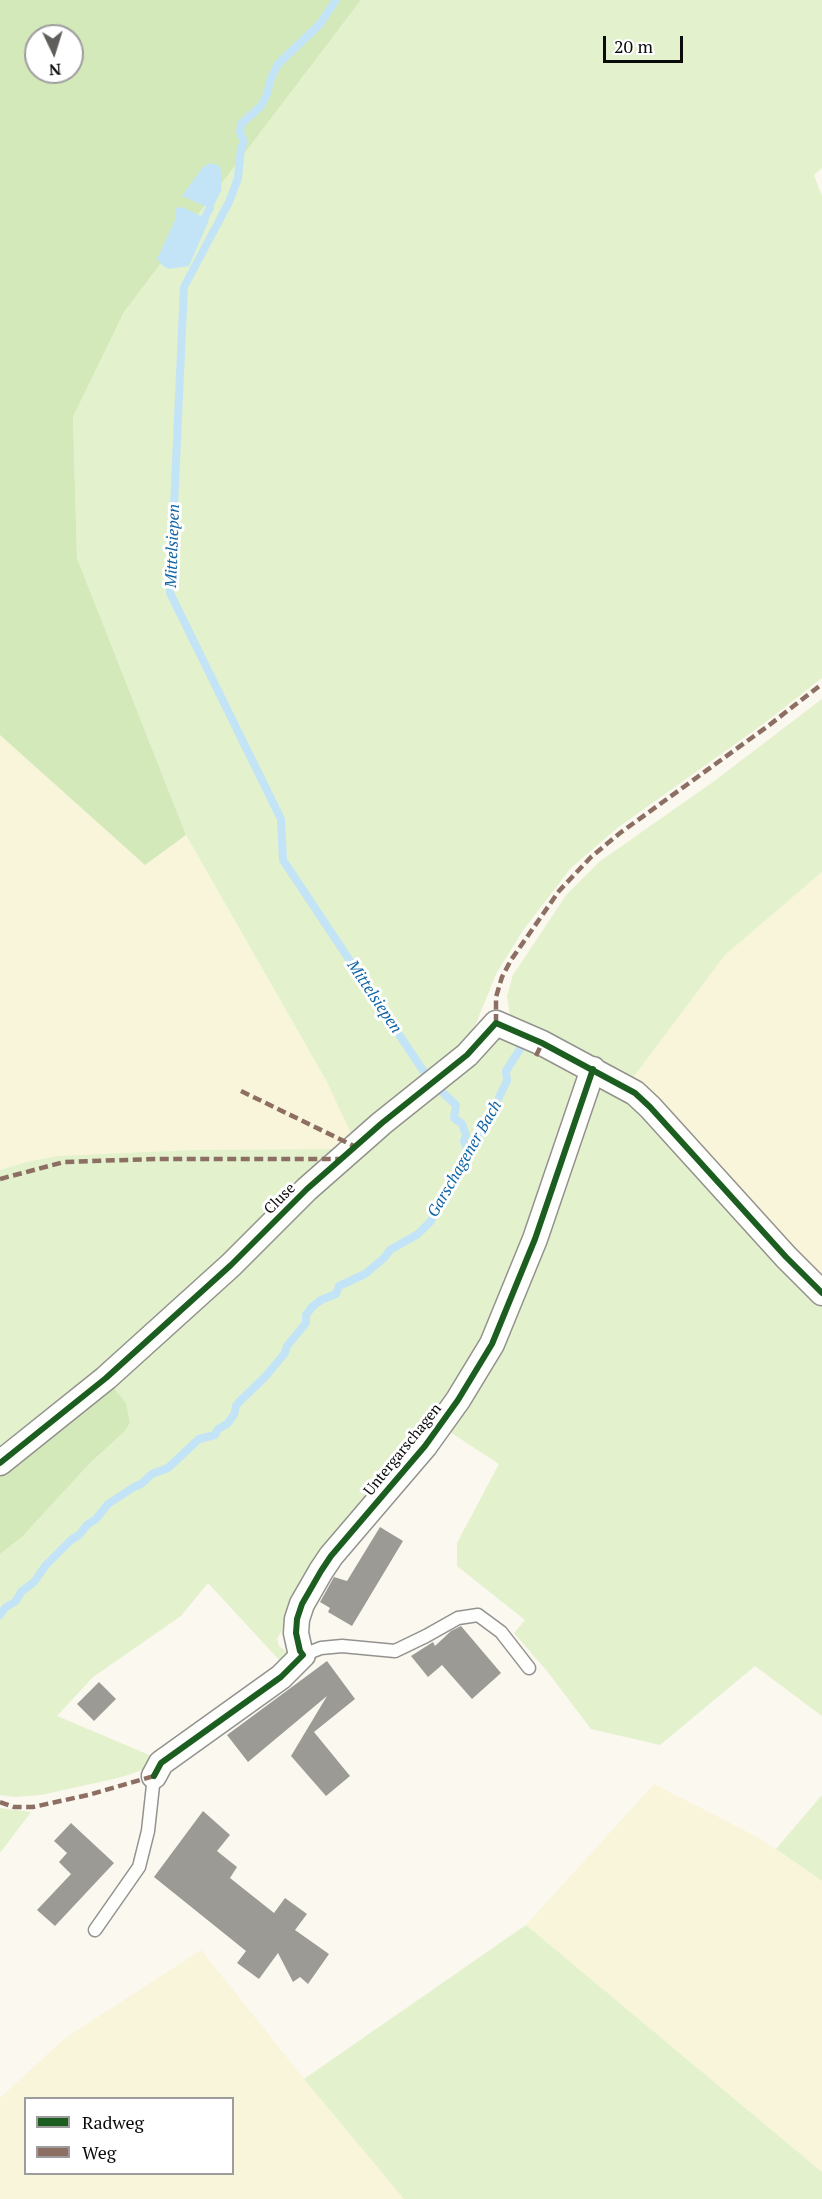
<!DOCTYPE html>
<style>
body{margin:0}
#map{position:relative;width:822px;height:2199px;overflow:hidden;background:#faf8ef;font-family:"PT Serif",serif}
canvas{display:block}
.legend{position:absolute;left:24px;top:2097px;width:210px;height:78px;box-sizing:border-box;background:#fff;border:2px solid #9d9d9d;margin:0;padding:8px 10px;list-style:none;font-size:18px;color:#0b0b0b}
.legend li{display:flex;align-items:center;gap:12px;height:30px}
.legend b{width:30px;border:2px solid #9d9d9d}
.north{position:absolute;left:24px;top:24px;width:60px;height:60px;box-sizing:border-box;background:#fff;border:2px solid #9d9d9d;border-radius:50%;rotate:176deg;font-size:16px;font-weight:700;line-height:24px;text-align:center;color:#0b0b0b}
.north::after{content:'';display:block;margin:auto;width:21px;height:27px;background:#5f5e5b;clip-path:polygon(50% 0,100% 100%,50% 72%,0 100%)}
.scale{position:absolute;left:603px;top:36px;width:80px;height:27px;box-sizing:border-box;border:3px solid #0b0b0b;border-top:0;padding-left:8px;font-size:18px;line-height:21px;white-space:nowrap;color:#0b0b0b;-webkit-text-stroke:4px #fff;paint-order:stroke}
</style>
<div id="map">
<canvas width="822" height="2199"></canvas>
<ul class="legend">
<li><b style="height:8px;background:#1b5e20"></b>Radweg</li>
<li><b style="height:8px;background:#8d6e63"></b>Weg</li>
</ul>
<div class="north">N</div>
<div class="scale">20 m</div>
</div>
<script>
const c = document.querySelector('canvas').getContext('2d');
c.lineJoin = 'round';
function paint(path, color) { c.fillStyle = color; c.fill(path, 'evenodd'); }
const poly = rows => new Path2D(rows.map(r => 'M' + r).join(''));
function strokePath(path, color, width, dash) { c.strokeStyle = color; c.lineWidth = width; c.lineCap = dash ? 'butt' : 'round'; c.setLineDash(dash || []); c.stroke(path); }
function label(font, color, halo, rows, align = 'center') {
  c.font = font + ' "PT Serif",serif'; c.lineWidth = 6; c.setLineDash([]); c.textBaseline = 'middle'; c.strokeStyle = halo; c.fillStyle = color; for (const [text, x, y, turn = 0] of rows) {
    c.save(); c.translate(x, y); c.rotate((+turn || 0) * Math.PI / 180); c.textAlign = isNaN(turn) ? turn : align; if (halo) c.strokeText(text, 0, 0); c.fillText(text, 0, 0); c.restore();
  }
}
paint(poly([
 [0,735,145,865,186,835,327,1082,356,1142,339,1149,194,1150,26,1162,0,1170],
 [822,872,822,1284,632,1079,725,955],
 [654,1784,759,1838,822,1881,822,2172,526,1925],
 [201,1950,304,2079,404,2199,0,2199,0,2098,64,2039],
 [26,2098,232,2098,232,2174,26,2174]
]), '#f8f5da');
paint(poly([
 [361,0,822,0,822,168,814,175,822,196,822,678,766,722,616,829,571,868,524,929,497,972,470,1038,229,1262,0,1454,0,1170,26,1162,59,1156,194,1150,339,1149,355,1142,327,1082,186,835,77,558,73,417,124,312],
 [822,699,822,872,725,955,632,1079,534,1030,510,1016,507,996,513,975,567,894,599,862,713,782],
 [500,1038,547,1052,573,1071,578,1085,487,1343,277,1638,279,1646,289,1654,281,1662,208,1583,181,1616,93,1677,57,1716,154,1757,148,1768,122,1777,41,1795,15,1797,0,1795,0,1554,22,1537,89,1464,124,1432,130,1423,110,1384,312,1196],
 [599,1080,632,1102,822,1301,822,1716,755,1666,660,1745,591,1729,547,1671,514,1633,525,1620,457,1566,457,1543,499,1464,447,1430],
 [822,1795,822,1881,776,1849],
 [0,1808,31,1812,0,1853],
 [526,1925,822,2172,822,2199,404,2199,304,2079]
]), '#e3f1cd');
paint(poly([
 [0,0,361,0,124,312,73,417,77,558,186,835,145,865,0,735],
 [36,36,72,36,72,72,36,72],
 [110,1384,126,1403,130,1423,124,1432,89,1464,22,1537,0,1554,0,1474]
]), '#d3e9ba');
paint(poly([
 [210,163,220,166,222,176,221,191,212,209,182,196,203,167],
 [182,207,209,220,189,266,169,269,163,266,157,259,176,218,176,208]
]), '#c3e4f7');
strokePath(poly([
 [336,0,319,25,278,64,271,78,267,94,261,106,241,124,240,132,244,142,241,148,238,178,229,202,184,287,170,593,281,819,283,860,424,1072],
 [205,217,210,208],
 [442,1092,456,1105,454,1118,462,1124,466,1135,464,1141,468,1152],
 [0,1615,5,1608,16,1601,21,1592,34,1582,46,1565,71,1540,79,1535,87,1525,96,1519,108,1504,134,1487,141,1484,152,1474,168,1468,199,1439,215,1435,218,1429,227,1424,234,1415,236,1406,240,1401,265,1377,285,1353,287,1346,306,1323,306,1315,312,1307,321,1300,336,1294,339,1286,365,1274,384,1258,390,1250,418,1234,431,1221,455,1175,473,1148,473,1141,496,1111,499,1097,507,1081,506,1071,520,1049]
]), '#c3e4f7', 8);
paint(poly([
 [380,1527,403,1541,352,1626,328,1612,330,1608,320,1602,334,1577,347,1581],
 [461,1626,501,1673,472,1699,442,1665,428,1677,411,1656,433,1642,435,1646,451,1631],
 [327,1661,355,1699,314,1732,350,1776,326,1796,291,1756,327,1696,248,1762,227,1735],
 [99,1682,116,1699,94,1721,77,1704],
 [203,1811,230,1835,217,1851,237,1867,230,1878,274,1913,285,1898,307,1914,295,1930,329,1954,308,1984,300,1977,293,1982,278,1953,259,1979,237,1963,246,1951,154,1877],
 [71,1823,114,1863,55,1926,37,1910,71,1874,59,1862,67,1853,54,1841]
]), '#9c9a95');
const service = poly([
 [303,1655,321,1648,342,1646,395,1651,426,1636,458,1618,478,1615,501,1632,529,1668],
 [95,1930,139,1867,148,1831,154,1776]
]);
const minor = poly([
 [0,1463,106,1378,231,1265,307,1189,382,1123,467,1055,496,1023,542,1043,635,1093,650,1107,786,1257,822,1293],
 [154,1776,161,1763,281,1677,303,1655,300,1651,296,1633,297,1619,302,1604,321,1571,331,1556,425,1446,458,1400,492,1344,535,1239,593,1069]
]);
strokePath(service, '#93928e', 15);
strokePath(minor, '#93928e', 27);
strokePath(service, '#fefefd', 12);
strokePath(minor, '#fefefd', 24);
strokePath(poly([
 [496,1023,496,997,502,977,511,960,559,891,591,857,620,833,768,726,822,684],
 [536,1056,542,1043],
 [241,1091,354,1146],
 [0,1179,64,1162,155,1159,340,1159],
 [0,1802,14,1807,33,1807,88,1795,154,1776]
]), '#8d6e63', 4.5, [9, 4.5]);
strokePath(poly([
 [0,1463,106,1378,231,1265,307,1189,382,1123,467,1055,496,1023,542,1043,635,1093,650,1107,786,1257,822,1293],
 [154,1776,161,1763,281,1677,303,1655,300,1651,296,1633,297,1619,302,1604,321,1571,331,1556,425,1446,458,1400,492,1344,535,1239,593,1069]
]), '#1b5e20', 6);
label('15px', '#0b0b0b', '#fff', [
 ["Cluse",280,1199,-45],
 ["Untergarschagen",403,1450,-51]
]);
label('italic 16px', '#0e63a4', '#fff', [
 ["Mittelsiepen",173,546,-88],
 ["Mittelsiepen",374,997,56],
 ["Garschagener Bach",465,1159,-60]
]);
</script>
